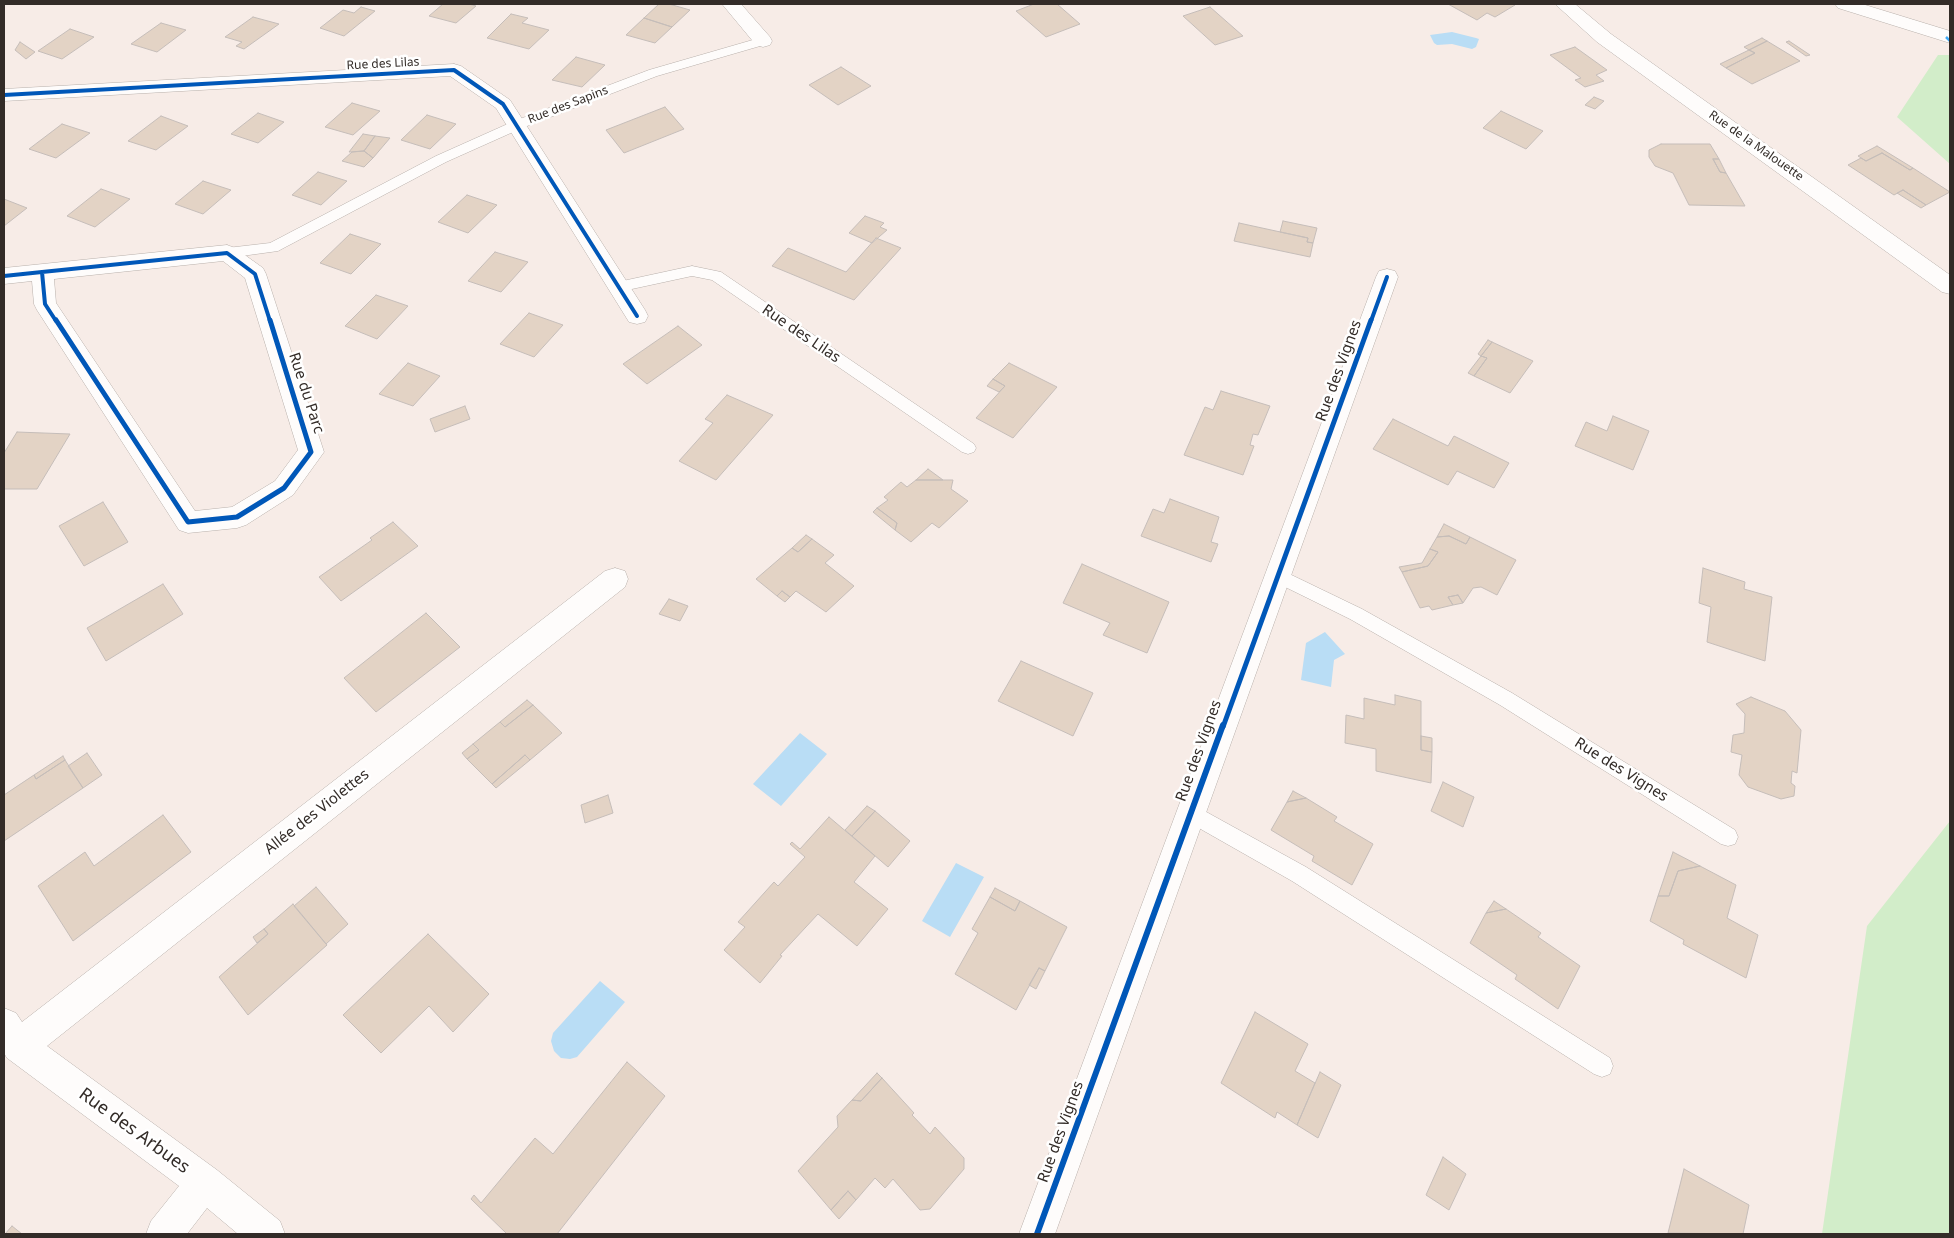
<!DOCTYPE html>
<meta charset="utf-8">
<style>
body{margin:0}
#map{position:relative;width:1954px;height:1238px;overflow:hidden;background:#f7ece7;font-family:"Noto Sans",sans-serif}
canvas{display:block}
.frame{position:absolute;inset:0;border:5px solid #332c28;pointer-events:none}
</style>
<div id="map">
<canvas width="1954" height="1238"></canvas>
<div class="frame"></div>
</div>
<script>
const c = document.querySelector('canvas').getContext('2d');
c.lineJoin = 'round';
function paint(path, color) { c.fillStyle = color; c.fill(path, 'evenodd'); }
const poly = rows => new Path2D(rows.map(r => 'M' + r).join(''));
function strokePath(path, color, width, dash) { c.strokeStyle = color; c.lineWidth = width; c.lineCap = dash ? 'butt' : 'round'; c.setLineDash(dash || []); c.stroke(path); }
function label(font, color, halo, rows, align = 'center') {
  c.font = font + ' "Noto Sans",sans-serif'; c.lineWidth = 5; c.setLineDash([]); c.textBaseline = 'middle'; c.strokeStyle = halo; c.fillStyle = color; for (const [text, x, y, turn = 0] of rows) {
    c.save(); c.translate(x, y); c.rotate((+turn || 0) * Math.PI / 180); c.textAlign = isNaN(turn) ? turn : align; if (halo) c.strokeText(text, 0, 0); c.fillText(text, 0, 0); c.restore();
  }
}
paint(poly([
 [1938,55,1950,55,1950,164,1897,117],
 [1950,821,1950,1234,1822,1234,1867,926]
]), '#d2edc9');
paint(poly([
 [1452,32,1476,38,1479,39,1476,47,1472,49,1452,44,1437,45,1434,43,1430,35],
 [1325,632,1345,654,1334,660,1331,687,1301,680,1306,643],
 [800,733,827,754,781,806,753,784],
 [956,863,984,877,950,937,922,921],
 [600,981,625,1002,577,1057,570,1059,561,1058,554,1051,551,1041,553,1033]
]), '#b9ddf5');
const building = poly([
 [443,4,469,4,476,6,456,23,429,16,443,4],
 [659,4,669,4,690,10,672,27,644,18,659,4],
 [1034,4,1057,4,1080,24,1046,37,1016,11,1034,4],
 [1448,4,1512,4,1515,5,1495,17,1487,13,1477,20,1448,4],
 [361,7,375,11,344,36,320,28,343,10,354,13,361,7],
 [1210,7,1243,36,1215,45,1183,16,1210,7],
 [511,14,528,18,522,23,549,30,529,49,487,38,511,14],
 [253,17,279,24,244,49,236,46,242,42,225,37,253,17],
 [644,18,672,27,655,43,626,35,644,18],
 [161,23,186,30,157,52,131,44,161,23],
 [70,29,94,37,62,59,38,51,70,29],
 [1762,38,1767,41,1749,50,1744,47,1762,38],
 [1767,41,1800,61,1752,84,1726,68,1755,53,1749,50,1767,41],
 [1789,41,1810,55,1806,56,1786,42,1789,41],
 [20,42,35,52,26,59,15,50,20,42],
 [1575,47,1607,70,1596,75,1604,81,1585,87,1575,80,1581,78,1550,55,1575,47],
 [1749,50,1755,53,1726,68,1720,64,1749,50],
 [576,57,605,65,582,87,552,80,576,57],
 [841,67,871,86,838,105,809,85,841,67],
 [1594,97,1604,101,1595,109,1585,105,1594,97],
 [352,103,380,111,353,135,325,127,352,103],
 [665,107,684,129,624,153,606,130,665,107],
 [1501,111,1543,131,1526,149,1483,128,1501,111],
 [258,113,284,122,258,143,231,134,258,113],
 [427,115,456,124,430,149,401,140,427,115],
 [161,116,188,126,156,150,128,141,161,116],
 [62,124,90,133,56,158,29,149,62,124],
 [363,134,375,136,364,151,349,152,363,134],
 [375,136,390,138,373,158,364,151,375,136],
 [1661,144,1710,144,1719,159,1713,159,1720,172,1726,173,1745,206,1689,205,1673,173,1655,166,1649,157,1649,150,1661,144],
 [1877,146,1913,168,1910,170,1882,153,1866,161,1858,156,1877,146],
 [364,151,373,158,364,167,342,161,352,152,364,151],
 [1882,153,1910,170,1913,168,1950,192,1926,205,1903,190,1894,195,1848,165,1861,158,1866,161,1882,153],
 [1713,159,1719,159,1726,173,1720,172,1713,159],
 [318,172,347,181,321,205,292,195,318,172],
 [203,181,231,190,203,214,175,204,203,181],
 [101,189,130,199,95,227,67,216,101,189],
 [1903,190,1926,205,1921,208,1897,193,1903,190],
 [467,195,497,205,468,233,438,222,467,195],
 [4,199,27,208,4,226,4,199],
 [865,216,884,223,880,227,887,230,872,243,849,233,865,216],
 [1283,221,1317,228,1313,243,1307,242,1308,238,1280,232,1283,221],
 [1239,223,1308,238,1307,242,1313,243,1310,257,1234,241,1239,223],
 [350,234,381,244,351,274,320,263,350,234],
 [876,238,901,248,854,300,772,266,788,248,846,272,876,238],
 [495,252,528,262,501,292,468,281,495,252],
 [376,295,408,306,377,339,345,326,376,295],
 [529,313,563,325,534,357,500,344,529,313],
 [678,326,702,345,647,384,623,364,678,326],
 [1488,340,1492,342,1481,356,1478,354,1488,340],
 [1492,342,1533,361,1510,393,1474,376,1487,358,1481,356,1492,342],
 [1481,356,1487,358,1474,376,1468,373,1481,356],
 [408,363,440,376,413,406,379,394,408,363],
 [1009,363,1057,387,1013,438,976,418,1005,386,993,379,1009,363],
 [993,379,1005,386,999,392,987,386,993,379],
 [1221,391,1270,406,1258,435,1253,434,1250,445,1254,446,1243,475,1184,455,1205,407,1213,410,1221,391],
 [727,395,773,415,716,480,679,461,713,423,705,419,727,395],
 [465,406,470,419,435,432,430,419,465,406],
 [1613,416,1649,431,1633,470,1575,446,1586,422,1607,431,1613,416],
 [1393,419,1448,446,1454,436,1509,463,1494,488,1457,471,1448,485,1373,449,1393,419],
 [17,432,70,434,37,489,4,489,4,453,17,432],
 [928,469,943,480,916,480,928,469],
 [916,480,953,480,951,489,968,501,939,528,932,523,911,542,895,530,897,523,877,508,888,500,884,497,901,482,907,487,916,480],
 [1170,499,1219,517,1211,542,1218,544,1211,562,1141,536,1153,509,1164,513,1170,499],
 [103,502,128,542,84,566,59,526,103,502],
 [877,508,897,523,895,530,873,512,877,508],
 [393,522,418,546,341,601,319,577,372,540,370,538,393,522],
 [1444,524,1470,537,1466,544,1449,536,1437,537,1444,524],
 [806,535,812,539,798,552,792,548,806,535],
 [1449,536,1466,544,1470,537,1516,560,1497,595,1481,587,1473,588,1463,603,1458,595,1448,597,1453,605,1432,610,1429,606,1420,608,1402,572,1428,566,1438,552,1430,549,1437,537,1449,536],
 [812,539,834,555,825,563,854,586,826,612,796,591,790,597,782,591,777,596,756,579,792,548,798,552,812,539],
 [1430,549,1438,552,1428,566,1402,572,1399,567,1422,563,1430,549],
 [1082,564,1169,602,1147,653,1103,635,1110,623,1063,603,1082,564],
 [1703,568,1745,582,1744,589,1772,597,1765,661,1707,642,1711,607,1699,603,1703,568],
 [163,584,183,614,106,661,87,628,163,584],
 [782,591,790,597,785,602,777,596,782,591],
 [1458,595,1463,603,1453,605,1448,597,1458,595],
 [669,599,688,606,680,621,659,614,669,599],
 [426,613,460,647,376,712,344,678,426,613],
 [1021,661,1093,693,1073,736,998,701,1021,661],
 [1395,695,1421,701,1421,750,1432,752,1431,783,1376,771,1376,749,1345,743,1346,715,1364,719,1364,698,1395,705,1395,695],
 [1751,697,1785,711,1801,730,1797,773,1792,771,1791,783,1795,786,1794,796,1781,799,1748,787,1739,775,1742,755,1731,752,1733,735,1744,733,1745,714,1736,704,1751,697],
 [527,700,533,705,505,727,500,722,527,700],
 [533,705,562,733,530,760,525,755,492,784,467,759,479,750,473,744,500,722,505,727,533,705],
 [1421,736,1432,738,1432,752,1421,750,1421,736],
 [473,744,479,750,467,759,462,753,473,744],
 [87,753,102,775,83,788,68,766,87,753],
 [525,755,530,760,496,788,492,784,525,755],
 [63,756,65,760,36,779,34,775,63,756],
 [65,760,83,788,4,841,4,795,34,775,36,779,65,760],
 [1443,782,1474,797,1463,827,1431,811,1443,782],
 [1293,791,1306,798,1287,802,1293,791],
 [608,795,613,813,585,823,581,805,608,795],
 [1306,798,1337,817,1334,821,1373,844,1352,885,1312,861,1314,856,1271,830,1287,802,1306,798],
 [867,806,875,811,852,836,845,830,867,806],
 [875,811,910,841,888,867,852,836,875,811],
 [163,815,191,852,73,941,38,886,85,852,94,866,163,815],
 [829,817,875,856,854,882,888,909,857,946,818,914,780,955,782,956,760,983,724,950,745,927,738,922,774,882,778,886,805,857,790,844,792,842,800,849,829,817],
 [1673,852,1700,866,1678,871,1669,896,1658,896,1673,852],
 [1700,866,1736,885,1727,918,1758,935,1746,978,1683,944,1684,940,1650,921,1658,896,1669,896,1678,871,1700,866],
 [316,887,348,924,326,944,294,906,316,887],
 [995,888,1020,901,1015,911,990,897,995,888],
 [990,897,1015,911,1020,901,1067,927,1045,971,1039,968,1016,1010,955,974,978,933,972,929,990,897],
 [1494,901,1506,909,1486,913,1494,901],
 [293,904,327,945,248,1015,219,977,268,934,264,929,293,904],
 [1506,909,1541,933,1538,937,1580,966,1558,1009,1515,979,1517,975,1470,943,1486,913,1506,909],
 [264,929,268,934,257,943,253,937,264,929],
 [428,934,489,994,453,1032,429,1006,381,1053,343,1015,428,934],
 [1039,968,1045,971,1036,989,1029,985,1039,968],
 [1255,1012,1308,1044,1295,1071,1315,1083,1297,1125,1277,1112,1275,1118,1221,1083,1255,1012],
 [627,1062,665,1096,557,1234,507,1234,471,1199,474,1195,481,1203,535,1138,553,1154,627,1062],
 [1320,1072,1341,1085,1318,1138,1297,1125,1320,1072],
 [877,1073,882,1078,861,1101,852,1100,877,1073],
 [882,1078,914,1113,912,1115,930,1134,935,1127,964,1158,964,1169,930,1209,920,1210,893,1179,885,1188,875,1178,856,1200,848,1191,831,1210,798,1171,838,1127,837,1116,852,1100,861,1101,882,1078],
 [1443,1157,1466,1174,1449,1210,1426,1195,1443,1157],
 [1684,1169,1749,1205,1743,1234,1668,1233,1684,1169],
 [848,1191,856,1200,839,1219,831,1210,848,1191],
 [12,1226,22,1234,5,1234,12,1226]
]);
paint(building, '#e3d3c5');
strokePath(building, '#c5bdb9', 1);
const service = poly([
 [763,37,767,38,769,41,767,44,657,76,522,128,446,162,278,251,227,258,222,256,220,253,222,250,227,248,270,243,436,156,512,122,649,70,763,37],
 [692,266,721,272,974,444,976,448,974,452,968,454,962,452,712,280,692,276,618,292,613,291,611,287,613,283,618,282,692,266],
 [1277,568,1362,609,1512,693,1735,830,1738,837,1735,844,1728,846,1721,844,1500,705,1350,619,1271,580,1268,575,1271,570,1277,568],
 [1190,803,1306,867,1610,1058,1613,1066,1610,1074,1602,1077,1594,1074,1292,881,1183,819,1180,812,1183,805,1190,803]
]);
const minor = poly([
 [722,4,741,4,770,37,772,41,770,45,763,47,756,45,722,4],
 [1555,4,1575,4,1611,34,1950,275,1950,294,1942,292,1597,42,1555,4],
 [1835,4,1862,4,1950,31,1950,43,1838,8,1835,4],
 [454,64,461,66,510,100,645,310,648,316,645,322,637,324,629,322,496,108,450,76,4,101,4,89,454,64],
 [227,245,235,248,263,268,266,274,324,452,293,495,246,525,237,528,188,533,179,530,37,310,34,304,32,281,4,284,4,268,227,245],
 [223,261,245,278,298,450,275,481,232,507,195,511,56,303,54,279,223,261],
 [1387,269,1395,271,1398,277,1055,1234,1019,1234,1376,277,1379,271,1387,269],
 [615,568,625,571,628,579,625,587,47,1046,217,1170,280,1221,285,1234,238,1234,207,1208,187,1234,146,1234,151,1221,179,1186,7,1058,4,1053,4,1008,16,1013,22,1022,605,571,615,568]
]);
strokePath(service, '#b8b0ab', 1);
strokePath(minor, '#b8b0ab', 1);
paint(service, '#fefcfb');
paint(minor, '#fefcfb');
strokePath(poly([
 [1946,37,1950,41]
]), '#3fa9f5', 2.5, [5.5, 2.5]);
strokePath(poly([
 [4,95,454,70,503,104,637,316],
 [42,272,45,304,56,321],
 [42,272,227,253,255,274,270,321],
 [4,276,42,272],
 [1371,321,1387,277]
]), '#0057b8', 4);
strokePath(poly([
 [56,320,188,522,237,517,284,488,311,452,270,320],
 [1223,727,1371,320]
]), '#0057b8', 5);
strokePath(poly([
 [1037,1234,1223,725]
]), '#0057b8', 6);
label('12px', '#332c28', '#fff', [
 ["Rue des Lilas",383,64,-3],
 ["Rue des Sapins",568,105,-21],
 ["Rue de la Malouette",1756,146,35]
]);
label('15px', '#332c28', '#fff', [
 ["Rue des Lilas",801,334,34],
 ["Rue des Vignes",1339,371,-70],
 ["Rue du Parc",306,393,72],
 ["Rue des Vignes",1199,751,-70],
 ["Rue des Vignes",1621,770,32],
 ["Allée des Violettes",317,812,-38],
 ["Rue des Vignes",1061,1132,-70]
]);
label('18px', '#332c28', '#fff', [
 ["Rue des Arbues",134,1131,36]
]);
</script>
